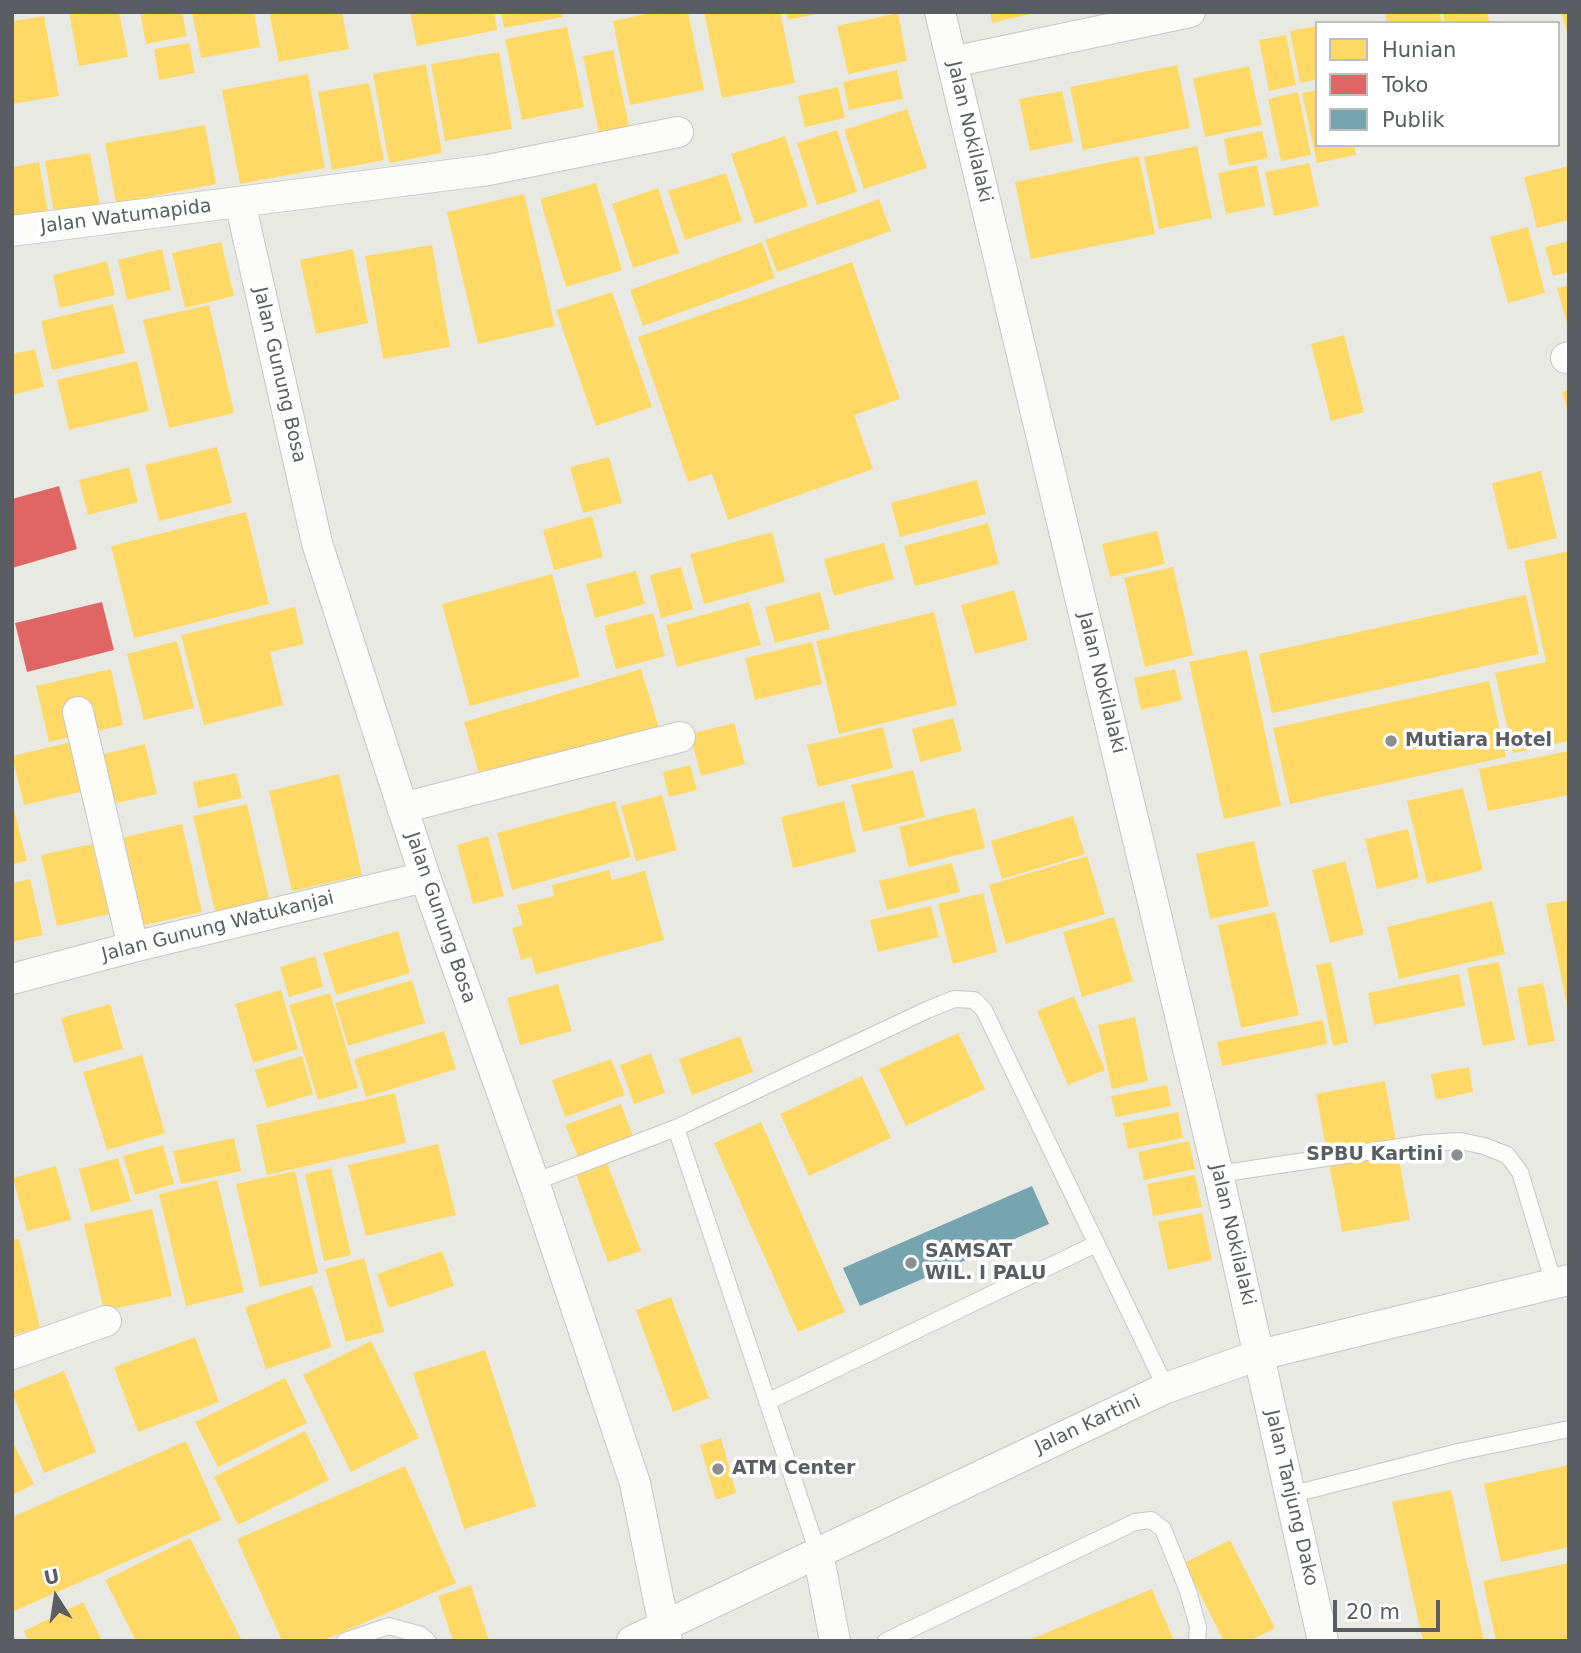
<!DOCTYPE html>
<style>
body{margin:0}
#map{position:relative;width:1581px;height:1653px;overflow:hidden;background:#e9e9e4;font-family:"DejaVu Sans",sans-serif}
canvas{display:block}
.frame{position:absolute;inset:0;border:14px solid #5a5d62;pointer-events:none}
.legend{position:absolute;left:1315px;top:21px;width:245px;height:126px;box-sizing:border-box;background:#fff;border:2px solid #bdbec0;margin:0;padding:9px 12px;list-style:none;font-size:21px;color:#5a5d62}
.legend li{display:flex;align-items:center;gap:14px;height:35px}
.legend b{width:35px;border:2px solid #bdbec0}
.north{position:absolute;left:21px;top:1562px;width:70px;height:70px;-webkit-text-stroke:5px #fff;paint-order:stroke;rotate:348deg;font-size:19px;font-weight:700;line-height:28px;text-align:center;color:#5a5d62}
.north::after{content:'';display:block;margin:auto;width:24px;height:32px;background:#5a5d62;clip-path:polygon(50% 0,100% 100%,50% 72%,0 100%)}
.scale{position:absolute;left:1333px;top:1600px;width:107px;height:32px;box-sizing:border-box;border:4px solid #5a5d62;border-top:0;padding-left:9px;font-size:21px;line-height:24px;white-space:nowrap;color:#5a5d62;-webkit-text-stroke:5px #fff;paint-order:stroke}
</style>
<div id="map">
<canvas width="1581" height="1653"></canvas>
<div class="frame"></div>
<ul class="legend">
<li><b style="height:19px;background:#ffd966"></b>Hunian</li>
<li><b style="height:19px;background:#e06666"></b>Toko</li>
<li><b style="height:19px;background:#76a5af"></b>Publik</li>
</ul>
<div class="north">U</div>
<div class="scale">20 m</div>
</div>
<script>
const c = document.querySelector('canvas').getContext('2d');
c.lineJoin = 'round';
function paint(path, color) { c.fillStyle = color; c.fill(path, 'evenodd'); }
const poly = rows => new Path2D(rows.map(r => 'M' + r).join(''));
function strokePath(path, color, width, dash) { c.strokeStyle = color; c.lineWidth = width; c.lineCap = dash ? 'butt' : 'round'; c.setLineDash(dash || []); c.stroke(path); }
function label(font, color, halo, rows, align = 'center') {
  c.font = font + ' "DejaVu Sans",sans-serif'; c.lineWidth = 7; c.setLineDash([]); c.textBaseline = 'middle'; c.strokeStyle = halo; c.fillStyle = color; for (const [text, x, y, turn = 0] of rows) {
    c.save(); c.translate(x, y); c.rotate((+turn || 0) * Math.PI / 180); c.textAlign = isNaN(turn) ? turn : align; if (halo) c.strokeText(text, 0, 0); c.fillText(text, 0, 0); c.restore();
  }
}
paint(poly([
 [69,12,119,12,128,57,79,66],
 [140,12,182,12,187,36,146,44],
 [192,12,254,12,260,47,201,58],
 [269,12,342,12,349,49,279,62],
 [410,12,494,12,497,30,417,46],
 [501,12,562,12,563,17,504,28],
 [654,12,688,12,704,90,630,105,613,21],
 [704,12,780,12,795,83,722,98],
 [786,12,820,12,820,13,788,20],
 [990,12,1033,12,1034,13,992,23],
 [1385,12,1439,12,1442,23,1387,23],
 [1443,12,1487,12,1490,23,1445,23],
 [1561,12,1569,12,1569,35,1568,36],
 [898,13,907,61,848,74,837,26],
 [44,16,59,96,12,104,12,21],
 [1317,26,1317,79,1300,83,1290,31],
 [567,27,584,107,522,120,505,39],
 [1286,35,1296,85,1269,91,1259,40],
 [189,43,195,73,159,80,154,49],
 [613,50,629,126,599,133,583,56],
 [499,52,512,129,445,141,431,64],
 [426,64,442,153,389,163,373,74],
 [1177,65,1190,128,1083,150,1070,87],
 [1249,66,1262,125,1205,137,1193,78],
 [897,70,903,99,849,110,843,82],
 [308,74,325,168,240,184,222,90],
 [369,83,384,160,332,170,318,92],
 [838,87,845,118,805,127,798,96],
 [1317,90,1317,145,1354,145,1356,155,1317,163,1302,93],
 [1062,91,1073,142,1030,151,1019,99],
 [1298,92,1311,155,1281,161,1268,99],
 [907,109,927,168,864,189,844,130],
 [205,125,216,184,116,203,105,143],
 [837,130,857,192,817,205,797,143],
 [1262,131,1268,158,1229,166,1224,139],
 [785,136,808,206,755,224,731,154],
 [1197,146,1212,218,1159,229,1144,157],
 [90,153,100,205,54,213,45,161],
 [1139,156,1155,234,1031,259,1015,182],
 [39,162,49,219,12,225,12,167],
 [1309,163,1319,206,1274,216,1265,172],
 [1257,165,1265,206,1226,214,1218,173],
 [1569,166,1569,220,1537,228,1524,177],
 [726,173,742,221,685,240,668,191],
 [596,183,622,270,566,287,540,199],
 [658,188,679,253,633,268,612,204],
 [524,194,555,326,478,344,447,212],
 [879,199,891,231,777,272,765,240],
 [1528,227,1545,293,1508,303,1490,237],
 [1569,241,1569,272,1553,276,1545,247],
 [221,242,234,296,185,308,172,253],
 [762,242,775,278,643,326,630,290],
 [432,245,450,347,383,359,365,256],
 [162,249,171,290,127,300,118,260],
 [353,249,368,323,316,334,300,260],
 [107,261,115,295,60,308,53,275],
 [852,262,900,399,854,415,873,469,728,520,712,474,688,482,638,337],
 [1569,285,1569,327,1568,327,1557,288],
 [612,292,652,407,596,426,556,310],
 [113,304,125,353,52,370,41,321],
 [209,305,234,413,169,428,143,320],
 [1344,335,1364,412,1331,421,1311,344],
 [35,349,44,387,12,395,12,354],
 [137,361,149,411,69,430,57,380],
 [1569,390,1569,412,1568,412,1562,392],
 [217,447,232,503,159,521,145,465],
 [609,457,622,503,583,513,570,467],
 [129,467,138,502,88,515,79,480],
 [1541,471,1557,538,1508,550,1492,483],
 [977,480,986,514,900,537,891,503],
 [246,512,269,604,134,638,111,546],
 [592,516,603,557,554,570,543,530],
 [988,523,999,564,915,586,904,546],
 [1157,531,1165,564,1110,577,1102,544],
 [772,532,785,582,704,604,690,554],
 [884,543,894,579,834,596,824,559],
 [1569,551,1569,741,1513,753,1495,673,1546,662,1524,561],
 [681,567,693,609,661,618,650,575],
 [1173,567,1193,655,1145,667,1124,578],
 [636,571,645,604,595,618,586,584],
 [552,574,580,677,470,706,442,604],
 [1014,590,1028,640,975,654,961,605],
 [820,592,830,629,775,643,765,607],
 [1526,595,1539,654,1272,713,1259,654],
 [749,602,761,645,677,667,666,625],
 [295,607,304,644,270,652,283,705,204,725,181,635],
 [934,612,957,705,839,734,816,641],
 [653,613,665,656,616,669,604,626],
 [177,641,194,708,144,720,127,654],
 [812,642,822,684,755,700,745,658],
 [1247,650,1281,806,1224,819,1189,662],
 [111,669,123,725,49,742,36,686],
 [641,669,659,728,481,780,464,722],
 [1175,669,1182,700,1141,710,1134,678],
 [1489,681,1506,757,1290,804,1273,728],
 [953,718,962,751,920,762,912,729],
 [734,723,745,764,701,776,690,734],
 [883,727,893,768,818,787,807,745],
 [76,741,88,790,24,805,12,756],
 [145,744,157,794,108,805,96,756],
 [1569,751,1569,795,1488,811,1479,769],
 [690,765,697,790,669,797,663,772],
 [913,770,925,817,863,832,851,785],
 [236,773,242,798,198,808,193,782],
 [339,774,362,875,292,891,269,791],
 [1463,788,1483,870,1427,884,1407,801],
 [662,795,677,850,636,861,621,806],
 [615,801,631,857,512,890,497,833],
 [844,801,856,852,793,868,781,817],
 [12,802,27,861,12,864],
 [247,804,271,907,217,920,193,816],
 [975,808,985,848,909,867,899,827],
 [1073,816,1085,854,1002,879,991,841],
 [182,824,202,912,132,928,112,840],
 [1408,829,1419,878,1377,889,1365,839],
 [488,836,504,896,473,904,457,845],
 [1254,841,1269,906,1210,919,1196,854],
 [92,844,109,914,57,926,41,855],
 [1087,856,1105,914,1006,944,989,885],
 [1345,861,1364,934,1330,943,1312,870],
 [952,863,960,892,887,910,879,881],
 [609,870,612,880,645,871,664,940,536,974,531,957,521,960,512,928,523,925,517,905,554,896,552,885],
 [30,879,43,935,12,942,12,883],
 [983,893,997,952,953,964,938,904],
 [1569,900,1569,1010,1568,1010,1546,904],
 [1492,901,1505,954,1399,979,1387,927],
 [931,906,939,937,878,952,870,920],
 [1275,912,1299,1015,1241,1028,1218,925],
 [1114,917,1133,981,1082,997,1063,932],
 [398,931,410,973,336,995,323,953],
 [315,956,323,987,289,997,280,967],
 [1331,962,1348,1042,1333,1046,1316,965],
 [1499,962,1515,1040,1483,1046,1467,968],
 [1459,974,1465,1006,1374,1025,1368,993],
 [412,980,425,1023,348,1046,335,1003],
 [1543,983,1555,1041,1528,1046,1517,988],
 [558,984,572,1031,520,1045,507,998],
 [281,990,298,1049,253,1063,235,1004],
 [330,993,358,1088,318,1100,289,1005],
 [1074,996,1105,1070,1068,1085,1037,1011],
 [110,1004,123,1049,74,1063,61,1018],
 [1135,1017,1148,1081,1112,1089,1098,1025],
 [1323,1020,1327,1044,1222,1066,1217,1042],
 [444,1031,456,1069,366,1097,354,1059],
 [958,1033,985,1089,906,1126,879,1069],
 [740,1036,753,1072,692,1095,679,1059],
 [651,1053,665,1093,634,1104,620,1065],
 [142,1055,165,1133,107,1150,83,1072],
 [302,1056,313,1094,267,1108,255,1070],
 [611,1059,625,1095,565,1117,552,1080],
 [1469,1067,1473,1092,1436,1100,1431,1074],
 [862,1076,891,1138,809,1176,780,1114],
 [1385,1081,1410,1220,1342,1232,1316,1094],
 [1167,1085,1171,1106,1116,1117,1111,1096],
 [395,1093,406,1143,267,1175,256,1125],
 [621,1104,634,1139,579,1159,565,1125],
 [1178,1112,1183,1138,1128,1149,1123,1123],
 [761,1122,845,1312,798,1332,714,1143],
 [234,1138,241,1171,181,1184,173,1151],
 [1189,1141,1195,1169,1144,1180,1138,1152],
 [438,1144,456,1215,366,1236,348,1165],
 [163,1145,174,1184,135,1195,123,1156],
 [118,1158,131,1201,91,1212,79,1169],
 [607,1163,641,1251,608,1262,576,1174],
 [56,1166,71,1220,27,1231,13,1178],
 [331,1168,351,1255,324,1261,305,1174],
 [295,1171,318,1273,260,1287,236,1184],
 [1195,1175,1202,1207,1153,1216,1147,1184],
 [217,1180,244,1292,186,1306,159,1194],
 [152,1209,172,1296,104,1311,84,1224],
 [1202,1213,1212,1260,1168,1270,1158,1222],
 [19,1239,40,1328,12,1335,12,1240],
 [442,1251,454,1286,389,1308,377,1274],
 [364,1258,384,1332,346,1342,325,1269],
 [312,1285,332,1347,266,1369,245,1307],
 [671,1297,709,1398,673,1412,636,1310],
 [195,1337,219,1402,138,1432,114,1367],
 [371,1341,419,1438,351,1472,303,1375],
 [485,1350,536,1506,464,1529,413,1373],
 [64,1371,96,1452,44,1473,12,1392],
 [285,1378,307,1423,218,1467,195,1422],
 [305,1431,329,1480,238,1525,214,1477],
 [721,1438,736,1493,716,1500,700,1445],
 [12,1441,34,1484,12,1495],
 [186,1441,221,1520,12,1612,12,1517],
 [1569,1465,1569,1547,1501,1562,1484,1484],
 [405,1466,456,1583,322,1641,282,1641,237,1539],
 [1451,1490,1484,1641,1423,1641,1392,1502],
 [190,1538,242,1641,136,1641,105,1580],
 [1230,1540,1275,1628,1250,1641,1224,1641,1184,1563],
 [1569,1563,1569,1641,1496,1641,1483,1581],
 [471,1585,489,1641,453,1641,438,1596],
 [1152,1589,1174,1641,1026,1641],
 [83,1602,102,1641,28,1641,24,1631]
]), '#ffd966');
paint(poly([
 [59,486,77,549,12,568,12,499],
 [102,602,114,650,27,672,15,623]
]), '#e06666');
paint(poly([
 [1032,1186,1049,1224,860,1306,843,1268]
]), '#76a5af');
const lane = poly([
 [1218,1174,1427,1143,1460,1141,1484,1146,1507,1155,1520,1172,1554,1284],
 [534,1182,676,1128],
 [767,1402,1096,1244],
 [1290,1495,1458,1452,1569,1429],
 [818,1553,676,1128,927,1010,954,999,974,1000,984,1010,1166,1388],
 [345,1641,389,1626,421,1635,428,1641],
 [886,1641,1135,1522,1151,1520,1163,1529,1188,1591,1198,1627,1197,1641]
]);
const street = poly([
 [940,12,1218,1174,1323,1641],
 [952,62,1190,12],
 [240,202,317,543,425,877,534,1182,635,1483,667,1641],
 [12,231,488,170,678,132],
 [1566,358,1569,357],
 [78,712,133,947],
 [402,808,680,737],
 [12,979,133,947,425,877],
 [12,1354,106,1321],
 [818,1553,835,1641],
 [632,1641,1166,1388,1259,1355,1569,1280]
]);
strokePath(lane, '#c6c7c6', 18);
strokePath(street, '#c6c7c6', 32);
strokePath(lane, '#fcfcfb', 16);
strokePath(street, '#fcfcfb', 30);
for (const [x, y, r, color] of [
 [1391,741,7,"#8c8e90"],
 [1457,1155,7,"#8c8e90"],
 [911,1263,7,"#8c8e90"],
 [718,1469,7,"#8c8e90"]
]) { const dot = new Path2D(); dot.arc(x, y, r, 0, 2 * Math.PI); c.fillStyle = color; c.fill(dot); strokePath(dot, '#fff', 2.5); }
label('19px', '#5a5d62', '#fff', [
 ["Jalan Nokilalaki",969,132,77],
 ["Jalan Watumapida",126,217,-7],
 ["Jalan Gunung Bosa",279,375,77],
 ["Jalan Nokilalaki",1101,683,76],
 ["Jalan Gunung Bosa",440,918,71],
 ["Jalan Gunung Watukanjai",218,927,-14],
 ["Jalan Nokilalaki",1232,1235,77],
 ["Jalan Kartini",1088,1425,-25],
 ["Jalan Tanjung Dako",1291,1498,77]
]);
label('bold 19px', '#5a5d62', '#fff', [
 ["Mutiara Hotel",1405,741],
 ["SPBU Kartini",1443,1155,"right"],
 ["SAMSAT",925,1252],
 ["WIL. I PALU",925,1274],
 ["ATM Center",732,1469]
], 'left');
</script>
